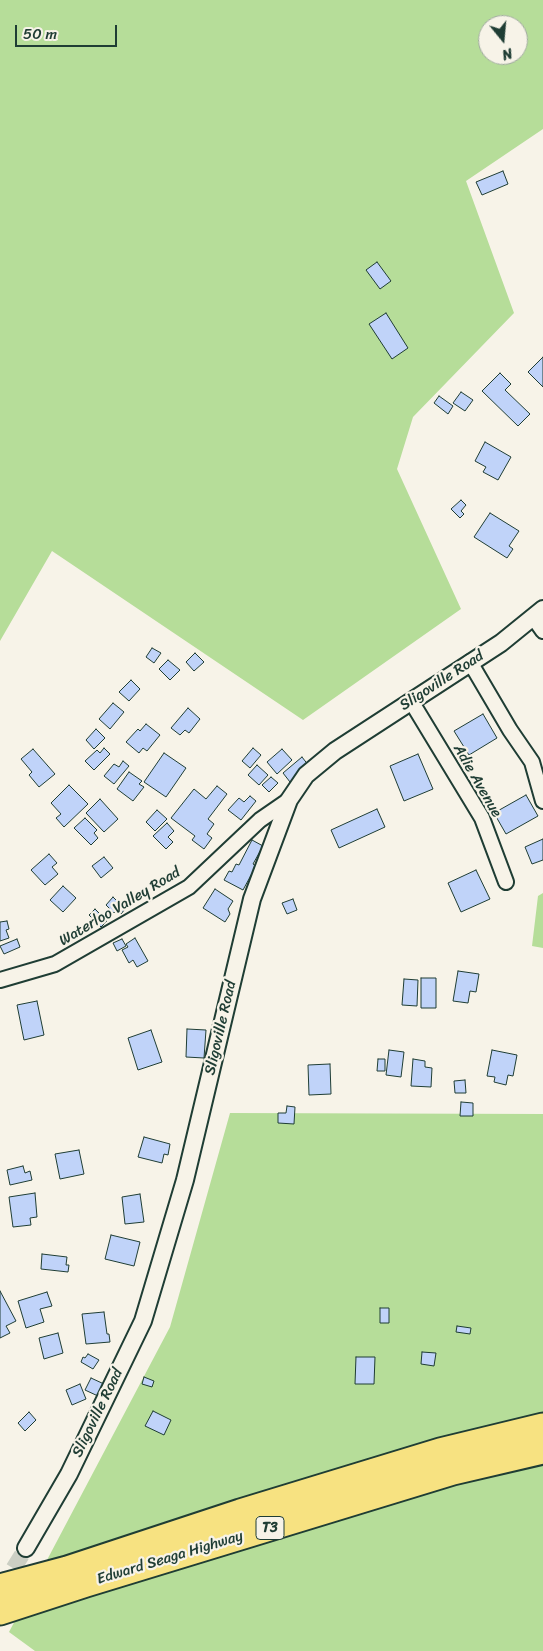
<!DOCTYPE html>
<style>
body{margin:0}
#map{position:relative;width:543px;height:1651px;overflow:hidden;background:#f7f3e8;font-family:Sriracha,sans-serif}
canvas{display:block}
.north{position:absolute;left:478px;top:15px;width:50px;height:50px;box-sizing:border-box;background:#f7f3e8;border:1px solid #a1aaa0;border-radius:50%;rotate:163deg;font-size:14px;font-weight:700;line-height:20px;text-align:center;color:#1f3d34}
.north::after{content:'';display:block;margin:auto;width:18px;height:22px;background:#1f3d34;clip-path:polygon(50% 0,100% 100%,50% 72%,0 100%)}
.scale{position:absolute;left:15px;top:25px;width:102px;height:22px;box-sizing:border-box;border:2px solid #1f3d34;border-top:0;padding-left:6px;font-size:15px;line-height:18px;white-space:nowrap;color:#1f3d34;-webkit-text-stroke:4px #f7f3e8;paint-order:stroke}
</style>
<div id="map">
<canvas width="543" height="1651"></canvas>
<div class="north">N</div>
<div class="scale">50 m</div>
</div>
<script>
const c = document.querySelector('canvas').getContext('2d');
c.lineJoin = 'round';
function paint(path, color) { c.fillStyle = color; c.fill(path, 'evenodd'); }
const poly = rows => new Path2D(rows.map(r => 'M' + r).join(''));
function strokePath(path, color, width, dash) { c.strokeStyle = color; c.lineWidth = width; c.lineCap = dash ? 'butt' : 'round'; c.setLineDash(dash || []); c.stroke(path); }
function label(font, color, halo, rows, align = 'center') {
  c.font = font + ' Sriracha,sans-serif'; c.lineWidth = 4.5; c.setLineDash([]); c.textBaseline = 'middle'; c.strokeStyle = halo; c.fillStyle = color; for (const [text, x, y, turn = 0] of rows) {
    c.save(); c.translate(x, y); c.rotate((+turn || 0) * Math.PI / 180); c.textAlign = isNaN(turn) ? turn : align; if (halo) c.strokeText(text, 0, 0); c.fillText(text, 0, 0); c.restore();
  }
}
paint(poly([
 [0,0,543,0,543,129,466,181,514,313,413,417,397,469,461,609,303,720,52,551,0,641],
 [488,25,518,25,518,55,488,55],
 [543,893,543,948,532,946,538,896],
 [230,1113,543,1114,543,1651,35,1651,9,1632,170,1327]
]), '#b6dd99');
const building = poly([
 [503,171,508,184,482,195,476,182,503,171],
 [377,262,391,281,380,289,366,270,377,262],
 [386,313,408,348,392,359,369,324,386,313],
 [543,357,543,387,528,372,543,357],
 [500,373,511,384,505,390,530,414,518,426,482,391,500,373],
 [461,392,473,400,465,411,453,403,461,392],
 [439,396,453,406,448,414,434,403,439,396],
 [485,442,511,457,498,480,483,472,486,467,475,461,485,442],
 [461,500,466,505,461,511,464,514,460,518,451,509,461,500],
 [490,513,519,531,509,546,513,549,507,558,474,537,490,513],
 [152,648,161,653,154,663,146,657,152,648],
 [195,653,204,662,194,671,186,662,195,653],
 [168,660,180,670,170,680,159,669,168,660],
 [131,680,140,689,129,701,119,692,131,680],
 [113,703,124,712,110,729,99,719,113,703],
 [188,708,200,719,189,733,185,730,180,735,171,728,188,708],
 [483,714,497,738,469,755,454,731,483,714],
 [146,724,160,735,147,751,143,748,139,753,126,742,138,729,140,731,146,724],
 [96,729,105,738,94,749,86,740,96,729],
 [104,748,110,754,94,770,85,761,97,750,100,753,104,748],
 [253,748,261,755,250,768,242,761,253,748],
 [33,749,55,774,39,787,29,775,32,772,21,759,33,749],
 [282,749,292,760,277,774,267,762,282,749],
 [164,753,186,768,166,797,144,782,164,753],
 [418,754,433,789,404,801,390,766,418,754],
 [302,757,309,766,290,782,283,773,302,757],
 [123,761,129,766,114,784,104,776,114,764,119,767,123,761],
 [257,765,268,775,259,785,248,775,257,765],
 [129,772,142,781,139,784,144,787,133,801,117,789,129,772],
 [271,777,278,783,269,792,262,785,271,777],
 [69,785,88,804,64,827,56,818,61,814,51,803,69,785],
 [217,786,227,794,208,819,214,824,207,834,212,838,204,849,192,840,195,836,171,818,194,789,206,799,217,786],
 [526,795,538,816,506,834,494,813,526,795],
 [250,796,256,801,241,820,228,810,239,798,244,802,250,796],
 [100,799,118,819,104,832,86,813,100,799],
 [377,809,385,827,339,848,331,830,377,809],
 [157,810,167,819,155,831,146,822,157,810],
 [85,818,97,830,94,833,98,838,91,845,74,828,85,818],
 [167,823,174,831,168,837,173,842,166,849,153,836,167,823],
 [543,839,543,860,532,864,525,847,543,839],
 [252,840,263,846,253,864,256,866,243,890,224,880,229,871,232,872,236,864,239,865,252,840],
 [49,854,57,863,52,867,58,874,45,885,31,870,49,854],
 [104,857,113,868,101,878,92,866,104,857],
 [476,870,490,899,461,912,448,883,476,870],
 [63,886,76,898,63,912,50,900,63,886],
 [215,889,233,901,228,909,230,914,225,922,203,908,215,889],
 [113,897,125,909,121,914,117,910,114,913,106,905,113,897],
 [293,899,297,910,287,914,282,903,293,899],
 [95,909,107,921,101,927,89,915,95,909],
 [7,921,9,929,6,930,9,938,0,941,0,922,7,921],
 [135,938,148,961,137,967,133,960,129,963,122,950,128,947,126,944,135,938],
 [17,939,20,947,4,954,0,946,17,939],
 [122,939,126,946,117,951,113,943,122,939],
 [458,971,479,974,476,992,470,991,468,1003,453,1001,458,971],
 [421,978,436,978,436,1008,421,1008,421,978],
 [404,979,418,980,417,1006,402,1005,404,979],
 [37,1001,44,1035,24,1040,17,1005,37,1001],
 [187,1029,206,1030,204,1058,186,1057,187,1029],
 [151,1030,162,1062,138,1070,128,1038,151,1030],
 [389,1050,404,1052,401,1077,386,1075,389,1050],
 [492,1050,517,1055,513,1076,508,1075,506,1085,494,1082,495,1077,487,1076,492,1050],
 [378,1059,385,1059,385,1071,377,1071,378,1059],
 [413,1059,425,1061,425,1067,432,1068,431,1087,411,1086,413,1059],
 [330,1064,331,1094,309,1095,308,1065,330,1064],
 [465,1080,466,1093,455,1093,454,1081,465,1080],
 [461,1102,473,1103,473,1116,460,1116,461,1102],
 [287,1106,295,1107,294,1124,278,1123,278,1113,286,1113,287,1106],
 [144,1137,170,1144,168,1155,164,1154,162,1163,138,1157,144,1137],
 [79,1150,84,1174,60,1179,55,1154,79,1150],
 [23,1166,25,1173,30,1171,32,1180,10,1185,7,1170,23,1166],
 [35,1193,37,1217,30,1218,31,1225,13,1227,9,1197,35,1193],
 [140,1194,144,1222,125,1224,122,1197,140,1194],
 [111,1235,140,1242,134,1266,105,1259,111,1235],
 [42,1254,67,1257,66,1265,69,1265,68,1272,41,1269,42,1254],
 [0,1291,16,1321,6,1326,10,1333,0,1338,0,1291],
 [47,1292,52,1306,40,1309,44,1322,26,1328,18,1301,47,1292],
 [380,1308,389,1308,389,1323,380,1323,380,1308],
 [104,1312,107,1334,109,1334,110,1342,86,1344,82,1314,104,1312],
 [457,1326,471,1328,470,1334,456,1332,457,1326],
 [58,1333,63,1353,44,1359,39,1338,58,1333],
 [422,1352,436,1353,434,1366,421,1364,422,1352],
 [88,1354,99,1360,93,1369,81,1362,83,1357,85,1358,88,1354],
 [356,1357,375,1357,374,1384,355,1384,356,1357],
 [144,1377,154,1381,152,1387,142,1384,144,1377],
 [91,1378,104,1384,98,1396,85,1390,91,1378],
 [80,1384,86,1399,72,1405,66,1390,80,1384],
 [153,1411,171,1420,164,1435,145,1426,153,1411],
 [29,1412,36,1420,25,1431,18,1423,29,1412]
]);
paint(building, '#c0d3f9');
strokePath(building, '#1f3d34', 1);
strokePath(poly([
 [1,1589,26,1548]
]), '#cccfc4', 16, [16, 8]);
const minor = poly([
 [533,617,543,631],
 [470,662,510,730,532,762,543,801],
 [411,701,482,818,506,882],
 [0,980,55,964,189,887,260,820,289,800]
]);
const tertiary = poly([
 [26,1548,69,1474,143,1321,185,1180,252,899,289,800,306,775,335,751,501,643,543,609]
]);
const motorway = poly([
 [0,1587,67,1569,240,1512,440,1451,543,1426],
 [0,1612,86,1584,453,1472,543,1451]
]);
strokePath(minor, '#1f3d34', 18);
strokePath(tertiary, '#1f3d34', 20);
strokePath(motorway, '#1f3d34', 29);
strokePath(minor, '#f7f3e8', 14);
strokePath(tertiary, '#f7f3e8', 16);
strokePath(motorway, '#f7e281', 25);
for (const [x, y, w] of [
 [270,1528,28]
]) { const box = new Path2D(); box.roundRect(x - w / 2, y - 11.5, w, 23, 4); c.fillStyle = '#f7f3e8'; c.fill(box); strokePath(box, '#1f3d34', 1); }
label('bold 14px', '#1f3d34', null, [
 ["T3",270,1528]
]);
label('15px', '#1f3d34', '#f7f3e8', [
 ["Sligoville Road",442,681,-33],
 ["Adie Avenue",477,781,60],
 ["Waterloo Valley Road",120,907,-31],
 ["Sligoville Road",221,1028,-77],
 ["Sligoville Road",98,1413,-64],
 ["Edward Seaga Highway",170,1558,-17]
]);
</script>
